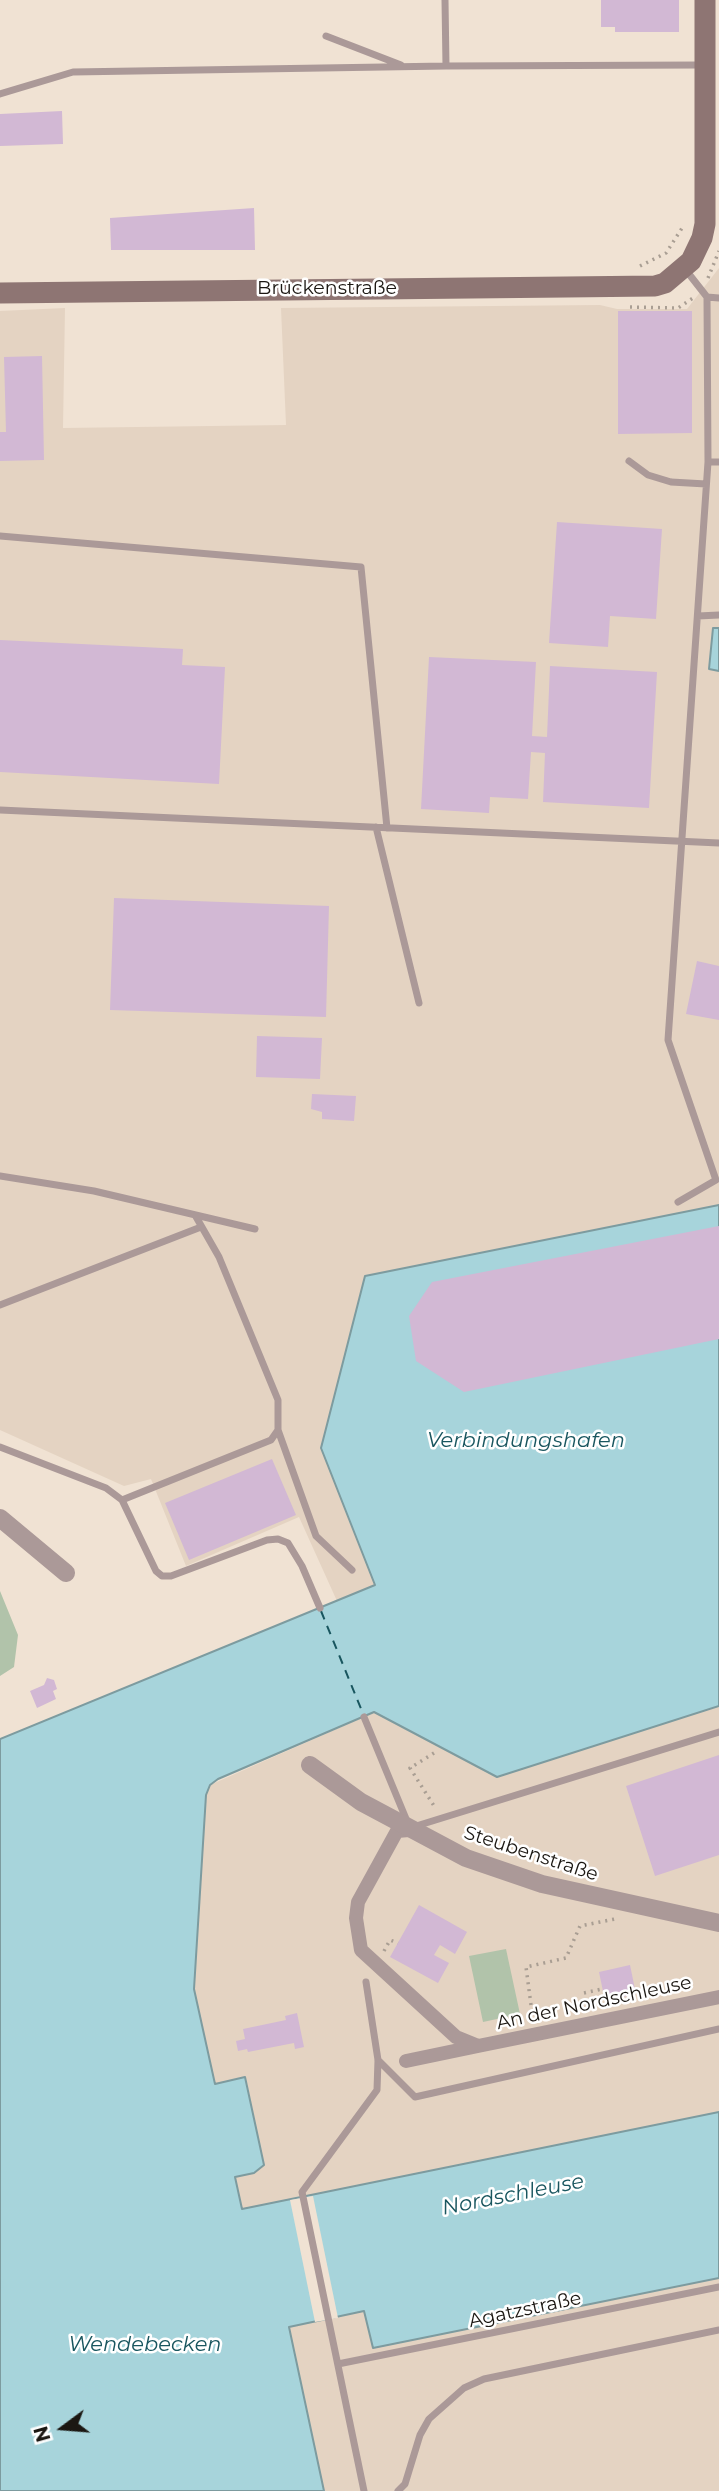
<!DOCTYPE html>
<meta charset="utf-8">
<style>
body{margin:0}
#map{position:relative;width:719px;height:2491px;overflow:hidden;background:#f0e2d3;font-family:Montserrat,sans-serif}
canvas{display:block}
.north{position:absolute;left:28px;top:2393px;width:70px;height:70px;-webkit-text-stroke:5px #fff;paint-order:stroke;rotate:254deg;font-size:19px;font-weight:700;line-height:28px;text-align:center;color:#1b1712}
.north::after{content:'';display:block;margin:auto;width:24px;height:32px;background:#1b1712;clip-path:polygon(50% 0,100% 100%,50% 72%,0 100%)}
</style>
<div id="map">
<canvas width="719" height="2491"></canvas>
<div class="north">N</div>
</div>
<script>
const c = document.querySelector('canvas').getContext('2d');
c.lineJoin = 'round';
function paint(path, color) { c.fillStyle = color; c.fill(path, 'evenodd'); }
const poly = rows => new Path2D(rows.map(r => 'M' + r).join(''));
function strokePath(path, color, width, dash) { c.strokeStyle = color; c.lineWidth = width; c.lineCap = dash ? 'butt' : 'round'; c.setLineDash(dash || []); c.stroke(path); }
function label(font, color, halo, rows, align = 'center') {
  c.font = font + ' Montserrat,sans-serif'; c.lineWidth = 5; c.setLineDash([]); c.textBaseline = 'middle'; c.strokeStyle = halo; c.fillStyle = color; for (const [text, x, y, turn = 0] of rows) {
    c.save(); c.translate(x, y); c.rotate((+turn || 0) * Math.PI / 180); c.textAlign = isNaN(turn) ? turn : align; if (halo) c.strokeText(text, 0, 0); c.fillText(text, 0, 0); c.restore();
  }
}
paint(poly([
 [719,268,719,1205,365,1276,321,1448,375,1585,337,1601,299,1517,186,1566,151,1479,124,1486,0,1430,0,311,65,308,63,428,286,425,281,308,600,305,617,309,687,309],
 [719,1706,719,2112,242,2209,235,2177,254,2173,264,2165,246,2078,215,2084,194,1989,206,1795,210,1785,375,1712,497,1777],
 [719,2278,719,2491,324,2491,289,2327,364,2310,373,2348]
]), '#e4d3c2');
paint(poly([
 [0,1591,18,1635,14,1667,0,1676],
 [506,1949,520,2014,483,2022,469,1956]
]), '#b1c3aa');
const water = poly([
 [713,628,719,628,719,671,709,669,713,628],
 [719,1205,719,1706,497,1777,374,1712,218,1779,210,1785,206,1795,194,1989,215,2084,245,2077,264,2165,254,2173,235,2177,242,2209,719,2112,719,2278,373,2348,364,2311,289,2327,324,2491,0,2491,0,1739,375,1585,321,1448,365,1276,719,1205]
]);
paint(water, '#a7d4db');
strokePath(water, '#7d9b9f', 2);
paint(poly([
 [313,2196,338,2318,315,2322,290,2200]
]), '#f0e2d3');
strokePath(poly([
 [321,1611,364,1716]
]), '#19565f', 2, [9, 7]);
paint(poly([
 [601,0,679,0,679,32,615,32,615,27,601,27],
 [62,111,63,144,0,146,0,114],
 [254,208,255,250,111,250,110,218],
 [618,311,692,311,692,433,618,434],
 [42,356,44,460,0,461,0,432,6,432,4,357],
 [557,522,662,529,656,619,610,616,608,647,549,643],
 [0,640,183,649,182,665,225,667,219,784,0,772],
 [429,657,536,662,532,736,547,737,550,666,657,672,649,808,543,802,545,753,531,752,528,799,490,797,489,813,421,809],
 [114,898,329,906,326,1017,110,1010],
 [697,961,719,966,719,1020,686,1014],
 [257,1036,322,1038,320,1079,256,1077],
 [312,1094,356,1096,354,1121,322,1119,322,1112,311,1109],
 [719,1226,719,1339,464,1392,416,1361,409,1316,432,1282],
 [272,1459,296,1515,189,1560,165,1503],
 [47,1678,54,1680,57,1689,53,1691,56,1699,37,1708,30,1691,44,1685],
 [719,1755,719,1855,655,1876,626,1786],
 [419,1905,467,1932,455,1954,440,1945,434,1955,449,1963,438,1983,390,1957],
 [630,1965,636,1994,605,2001,599,1972],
 [297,2013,304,2047,295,2049,294,2043,248,2052,247,2049,238,2051,236,2041,245,2039,243,2029,286,2020,285,2016]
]), '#d2b8d4');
strokePath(poly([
 [640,266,666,253,684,225],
 [708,278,719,251],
 [630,307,678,308,693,298],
 [434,1753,410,1768,436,1809],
 [384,1951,390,1940,398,1943],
 [584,1993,602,1989],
 [531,2005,526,1967,566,1958,580,1926,615,1919]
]), '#a99e93', 3.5, [2, 5]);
strokePath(poly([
 [445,0,446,66,701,65],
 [326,36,401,65],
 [0,94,73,72,446,66],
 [707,297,719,298],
 [629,461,648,475,671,482,706,484],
 [708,462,719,462],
 [0,536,361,567,387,828],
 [698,616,719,615],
 [0,810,719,843],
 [376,827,419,1003],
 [0,1176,94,1191,255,1229],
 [678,1202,716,1180,668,1040,708,462,707,297,685,269],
 [195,1215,219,1257,278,1400,278,1430,316,1536,352,1570],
 [0,1305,201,1227],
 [0,1447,106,1488,122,1500,156,1571,162,1576,171,1576,267,1540,278,1539,288,1543,302,1566,320,1608],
 [122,1500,271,1440,278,1430],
 [364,1717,409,1826],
 [413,1827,719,1732],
 [378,2060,415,2097,719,2029],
 [338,2364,719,2287],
 [364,2491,302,2192,377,2090,378,2060,366,1982],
 [398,2491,405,2484,420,2435,429,2419,464,2388,484,2379,719,2330]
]), '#ab9998', 7);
strokePath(poly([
 [409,1830,397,1831,358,1902,356,1918,361,1950,456,2037,478,2046,719,1997],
 [406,2061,478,2046]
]), '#ab9998', 14);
strokePath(poly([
 [0,1518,66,1573],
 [310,1765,361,1802,466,1858,542,1884,719,1923]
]), '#ab9998', 18);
strokePath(poly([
 [0,293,566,287,655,286,665,283,691,261,702,238,705,224,705,0]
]), '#8e7573', 21);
label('19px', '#1b1712', '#fff', [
 ["Brückenstraße",327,288],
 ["Steubenstraße",531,1854,18],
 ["An der Nordschleuse",594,2003,-12],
 ["Agatzstraße",525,2310,-12]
]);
label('italic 21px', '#19565f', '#fff', [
 ["Verbindungshafen",526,1441],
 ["Nordschleuse",513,2195,-11],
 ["Wendebecken",145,2345]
]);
</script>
